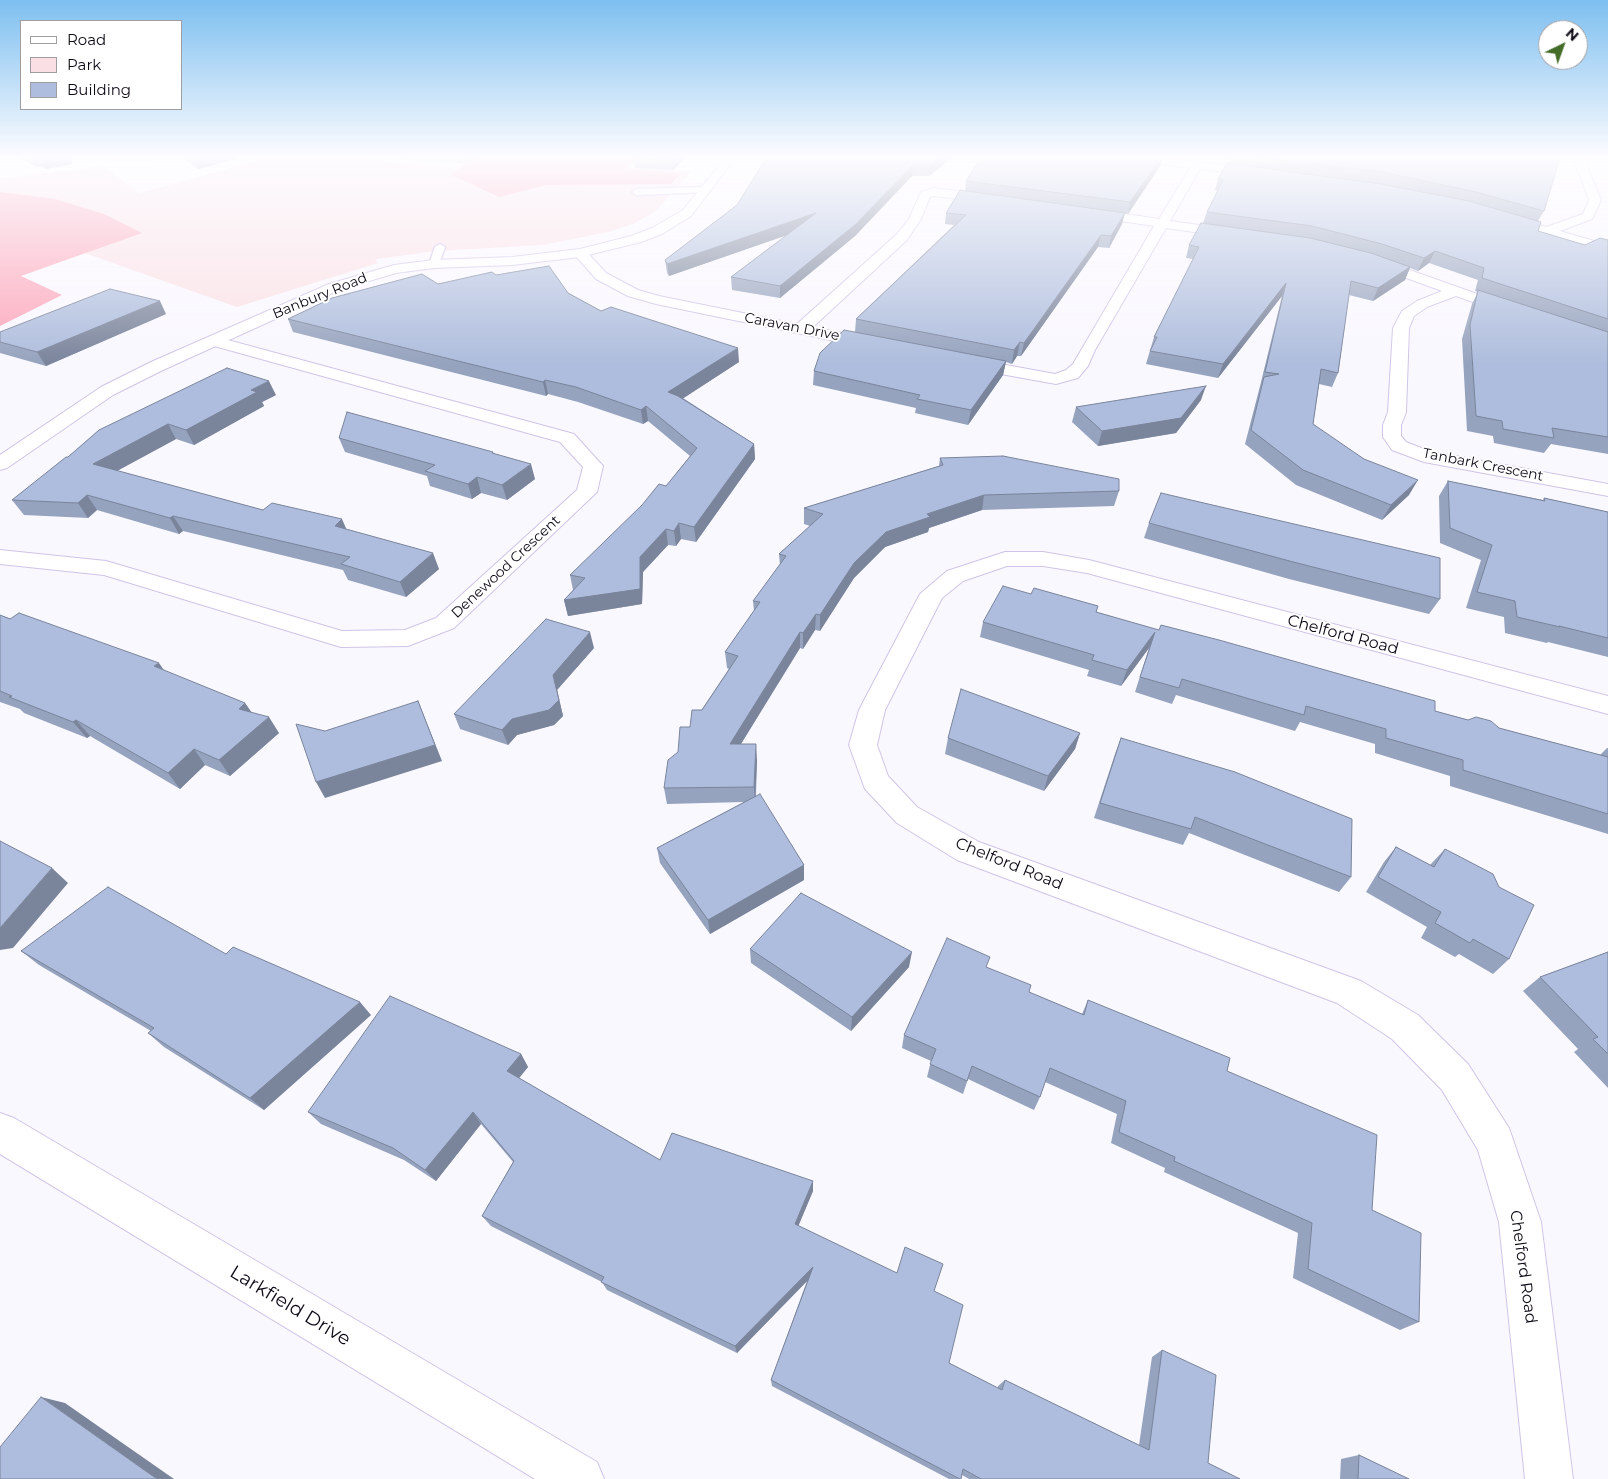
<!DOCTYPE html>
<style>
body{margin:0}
#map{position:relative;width:1608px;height:1479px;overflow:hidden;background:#faf8ff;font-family:Montserrat,sans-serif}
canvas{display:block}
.legend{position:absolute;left:20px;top:20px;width:162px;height:90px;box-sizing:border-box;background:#fff;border:1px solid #9e9da1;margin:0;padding:6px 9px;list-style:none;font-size:15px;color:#0d0915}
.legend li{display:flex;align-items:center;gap:10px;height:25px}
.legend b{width:25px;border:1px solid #9e9da1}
.north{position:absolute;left:1538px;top:20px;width:50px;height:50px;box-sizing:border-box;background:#fff;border:1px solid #9e9da1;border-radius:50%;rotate:42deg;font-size:14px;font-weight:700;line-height:20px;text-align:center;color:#0d0915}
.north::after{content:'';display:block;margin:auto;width:18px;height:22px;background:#436c28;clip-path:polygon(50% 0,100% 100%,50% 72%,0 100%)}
</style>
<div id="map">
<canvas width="1608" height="1479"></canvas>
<ul class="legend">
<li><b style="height:6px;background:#fff"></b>Road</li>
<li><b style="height:14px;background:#fae0e5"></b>Park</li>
<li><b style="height:14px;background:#aebddd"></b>Building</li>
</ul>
<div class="north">N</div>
</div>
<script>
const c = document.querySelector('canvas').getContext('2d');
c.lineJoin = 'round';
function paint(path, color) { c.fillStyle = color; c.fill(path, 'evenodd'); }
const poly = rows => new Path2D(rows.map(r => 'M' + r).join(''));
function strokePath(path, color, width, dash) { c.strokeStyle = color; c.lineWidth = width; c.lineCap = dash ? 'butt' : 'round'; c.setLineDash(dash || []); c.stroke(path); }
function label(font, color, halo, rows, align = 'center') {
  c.font = font + ' Montserrat,sans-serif'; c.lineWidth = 4; c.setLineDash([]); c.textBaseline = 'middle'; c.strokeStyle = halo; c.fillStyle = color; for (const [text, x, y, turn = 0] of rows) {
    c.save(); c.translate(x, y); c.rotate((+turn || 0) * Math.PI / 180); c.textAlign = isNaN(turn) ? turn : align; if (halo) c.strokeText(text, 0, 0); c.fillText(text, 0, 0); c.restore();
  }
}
paint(poly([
 [272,157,358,157,414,166,472,167,624,157,617,167,692,171,655,212,633,224,609,232,543,245,436,251,378,259,375,260,378,263,237,307,76,250,0,280,0,179,104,166,139,193]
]), '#fae0e5');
paint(poly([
 [474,157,640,157,625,169,681,173,671,184,546,185,499,197,451,175],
 [0,192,55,199,104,214,142,233,21,276,62,295,0,326]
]), '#fca6ba');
const lane = poly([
 [706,187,709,188,709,192,637,195,632,192,637,189,706,187],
 [440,244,445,247,439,264,438,266,430,266,429,264,435,247,440,244]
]);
const street = poly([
 [113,157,155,157,150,160,118,160,113,157],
 [1127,157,1156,157,1260,170,1266,173,1260,176,1200,169,1170,221,1235,230,1242,234,1235,238,1166,228,1095,350,1088,366,1078,378,1056,384,962,367,960,363,962,359,968,358,1055,374,1066,370,1073,364,1154,226,1087,216,1081,212,1087,208,1159,219,1190,168,1132,160,1127,157],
 [1573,157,1583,157,1601,200,1592,219,1560,231,1608,245,1608,253,1500,222,1498,219,1504,215,1546,227,1583,214,1589,200,1573,157],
 [933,188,995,195,1001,199,995,203,934,196,930,197,921,219,907,240,813,327,880,341,882,344,874,349,656,304,628,296,596,279,573,253,580,249,585,250,606,273,638,290,659,296,797,324,897,234,909,219,921,192,933,188],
 [1373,257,1514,307,1517,310,1509,315,1456,296,1427,307,1414,316,1409,328,1406,412,1401,425,1401,436,1406,442,1429,451,1608,484,1608,496,1424,462,1392,450,1383,437,1383,425,1388,412,1393,328,1402,311,1417,301,1442,291,1368,264,1366,261,1368,258,1373,257],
 [213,336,574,434,603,466,597,492,454,628,408,646,341,647,104,575,0,564,0,550,106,561,342,631,405,630,436,618,577,490,583,467,560,442,207,344,205,341,207,338,213,336],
 [1005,552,1043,552,1089,560,1608,696,1608,714,1087,573,1043,566,1007,566,963,581,942,598,885,710,877,745,888,776,917,807,979,842,1361,981,1418,1015,1468,1064,1509,1128,1541,1222,1573,1479,1525,1479,1499,1222,1478,1150,1442,1090,1392,1039,1337,1003,957,860,897,823,865,789,849,745,859,710,920,594,947,571,1005,552],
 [0,1113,14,1118,597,1462,604,1479,535,1479,0,1154,0,1113]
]);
const secondary = poly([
 [726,157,736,157,691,216,662,234,641,242,580,257,512,265,434,268,396,273,339,290,163,370,113,395,7,468,0,470,0,455,101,387,151,362,329,284,394,265,434,260,512,257,580,249,631,236,652,228,683,210,726,157]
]);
strokePath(lane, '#cfc4e7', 3);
strokePath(street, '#cfc4e7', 2);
strokePath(secondary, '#cfc4e7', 2);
paint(lane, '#fff');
paint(street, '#fff');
paint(secondary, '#fff');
paint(poly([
 [7,157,70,157,72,164,46,169,41,166,37,167,18,157,8,159],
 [182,157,244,157,198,169],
 [385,157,477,157,469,163,405,160],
 [635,157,686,157,673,170,635,168,634,158],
 [769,157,953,157,929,176,912,176,855,236,780,298,732,290,731,277,787,235,669,276,667,273,665,260,737,205],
 [1207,157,1558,157,1544,211,1538,221,1538,231,1585,245,1608,240,1608,454,1551,444,1544,453,1494,443,1493,436,1467,431,1462,339,1472,304,1478,292,1475,291,1478,280,1429,263,1418,271,1410,268,1405,280,1373,301,1349,295,1338,373,1332,387,1319,384,1313,424,1409,495,1382,520,1296,485,1245,444,1260,386,1282,296,1218,378,1146,364,1154,337,1193,259,1186,258,1189,245,1203,223,1207,212,1218,191,1215,190,1218,179,1229,164,1231,160],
 [1160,166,1128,214,1124,214,1122,224,1109,248,1098,247,1021,356,1017,356,1012,364,1006,362,1003,375,968,425,915,413,916,408,813,385,814,371,855,332,856,319,954,225,945,224,946,213,965,191,966,181],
 [496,275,568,293,601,311,739,362,683,398,754,444,755,459,696,542,681,539,676,546,668,545,643,572,642,604,568,616,564,600,573,590,570,575,666,486,690,456,648,421,643,424,578,402,548,394,546,396,293,332,288,319,438,284],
 [166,314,46,366,0,353,0,332],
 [276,395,262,402,264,406,194,445,176,439,117,471,263,510,346,530,439,569,406,597,348,580,343,570,183,531,179,534,97,510,88,518,24,515,12,500,68,457,99,430],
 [1201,400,1176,433,1098,446,1072,422,1076,407],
 [339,438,493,452,494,454,535,479,507,500,481,493,472,499,430,486,427,476,345,452],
 [940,458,1119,491,1114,506,982,510,929,528,928,532,885,547,854,578,820,631,815,630,803,649,800,648,741,744,757,760,756,796,804,865,804,880,710,934,660,863,657,848,744,802,667,804,664,788,678,752,690,727,729,669,727,668,725,652,754,611,753,601,780,566,779,554,810,526,804,524,804,508,939,466],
 [1448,481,1543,500,1544,498,1608,512,1608,657,1548,642,1547,643,1505,633,1504,617,1466,608,1481,560,1440,543,1439,496],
 [1149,523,1440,599,1429,614,1289,579,1144,538],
 [1031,594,1098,606,1096,612,1435,711,1600,755,1607,748,1608,748,1608,834,1450,786,1450,776,1375,753,1375,744,1300,722,1295,731,1176,695,1172,704,1135,692,1149,648,1121,686,1087,676,1089,670,980,637,983,622],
 [0,615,164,671,245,703,252,713,279,733,230,776,205,765,180,789,90,736,87,738,24,713,20,709,0,702],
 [594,648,557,690,563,716,554,725,517,735,508,745,460,729,454,714],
 [1080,733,1075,749,1044,791,945,754,948,738],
 [1121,738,1351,877,1339,892,1189,833,1183,845,1094,818,1115,754],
 [1396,847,1430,865,1445,849,1509,959,1493,974,1459,954,1455,957,1421,938,1427,927,1366,892,1384,862],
 [750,949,909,967,851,1031,751,963],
 [21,951,226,954,371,1015,264,1110,164,1047,148,1033,151,1031,39,965],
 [1608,952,1608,1088,1574,1052,1578,1049,1523,991,1540,977],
 [987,967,1029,992,1082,1014,1088,1000,1227,1071,1372,1210,1419,1322,1400,1330,1293,1278,1298,1233,1164,1172,1165,1168,1111,1143,1117,1114,1045,1082,1040,1097,1034,1110,968,1079,963,1094,927,1077,931,1061,902,1048,904,1035],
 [521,1054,528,1067,519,1078,660,1160,813,1181,813,1191,798,1226,934,1291,949,1363,998,1388,998,1386,1005,1380,1139,1445,1152,1357,1162,1350,1208,1463,1240,1479,969,1479,962,1475,961,1479,949,1479,772,1386,771,1380,807,1281,737,1353,607,1290,602,1282,491,1226,482,1216,513,1162,481,1124,436,1181,404,1160,321,1124,308,1112],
 [1359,1455,1409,1479,1340,1479,1341,1459]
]), '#96a3be');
paint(poly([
 [7,157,18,157,8,159],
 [31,157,36,157,41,166,37,167],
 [51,157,70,157,72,164,46,169,41,159],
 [199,157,244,157,198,169,194,158],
 [467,157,477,157,469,163],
 [675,157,686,157,673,170,672,160],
 [941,157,953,157,929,176,930,165],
 [1162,157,1160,166,1128,214,1130,202],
 [913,165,912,176,855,236,780,298,780,286],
 [816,213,816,225,669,276,667,264],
 [1125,213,1122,224,1109,248,1111,236],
 [1101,235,1098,247,1021,356,1024,343],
 [1435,251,1429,263,1418,271,1424,258],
 [1410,267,1405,280,1373,301,1378,288],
 [1286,283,1282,296,1218,378,1223,364],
 [160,301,166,314,46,366,37,352],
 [1020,342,1017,356,1012,364,1014,350],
 [738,348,739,362,670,407,668,392],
 [1006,361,1003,375,968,425,971,410],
 [545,380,548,394,546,396,543,382],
 [269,381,276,395,262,402,264,406,194,445,186,430,251,390],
 [1206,386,1201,400,1176,433,1098,446,1102,431],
 [646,406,648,421,643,424,641,410],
 [168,424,176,439,102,479,93,464],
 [754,444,755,459,696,542,694,527],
 [531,464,535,479,507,500,502,485],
 [477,477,481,493,472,499,468,484],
 [1418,480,1409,495,1382,520,1391,505],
 [87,495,97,510,88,518,78,503],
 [984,495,982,510,929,528,928,532,885,547,854,578,820,631,820,615,854,563,886,532,927,514],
 [173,516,183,531,179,534,170,518],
 [342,519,349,535,335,526],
 [679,523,681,539,676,546,674,531],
 [666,529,668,545,643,572,642,604,568,616,564,600,640,557],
 [433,553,439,569,406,597,400,582],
 [816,614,815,630,803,649,803,633],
 [590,632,594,648,557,690,563,716,554,725,517,735,508,745,502,730],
 [800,632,800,648,731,760,730,744],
 [1155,632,1149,648,1121,686,1127,670],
 [159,663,170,679,154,666],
 [418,701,442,761,325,798,316,782],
 [245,703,256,719,239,709],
 [269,717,279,733,230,776,219,760],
 [76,720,90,736,87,738,73,722],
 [1080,733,1075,749,1044,791,1048,776],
 [756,744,757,760,755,802,754,787],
 [194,749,205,765,180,789,168,773],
 [804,865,804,880,710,934,708,920],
 [52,868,68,883,13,948,0,950,0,928],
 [912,952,909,967,851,1031,852,1017],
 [360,1002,371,1015,264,1110,250,1098],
 [521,1054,528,1067,515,1083,507,1071],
 [473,1112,481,1124,436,1181,425,1170],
 [813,1181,813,1191,795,1234,795,1224],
 [813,1267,812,1276,737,1353,735,1346],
 [41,1397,65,1403,174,1479,157,1479]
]), '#7a849b');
const building = poly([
 [38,157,51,157,41,159,38,157],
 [635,157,675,157,672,160,634,158,635,157],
 [769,157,941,157,930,165,913,165,856,224,780,286,731,277,816,213,667,264,665,260,737,205,765,160,769,157],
 [981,157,1162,157,1130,202,966,181,981,157],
 [1256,157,1558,157,1559,161,1544,211,1472,191,1382,172,1256,157],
 [1227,163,1381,184,1469,201,1541,222,1538,231,1585,245,1600,238,1608,240,1608,319,1482,278,1484,268,1435,251,1424,258,1382,244,1312,226,1207,212,1223,180,1218,179,1227,163],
 [960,190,1125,213,1111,236,1101,235,1024,343,1020,342,1014,350,856,319,966,215,946,213,960,190],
 [1201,223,1310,238,1371,253,1410,267,1378,288,1351,281,1338,373,1321,369,1313,424,1364,459,1418,480,1391,505,1303,470,1251,430,1264,377,1279,374,1265,372,1286,283,1223,364,1150,351,1157,337,1154,337,1199,247,1189,245,1201,223],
 [549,266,568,293,601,311,611,307,738,348,668,392,678,396,754,444,694,527,679,523,674,531,666,529,640,557,640,589,564,600,585,578,570,575,642,505,659,484,666,486,697,448,646,406,641,410,576,387,545,380,543,382,288,319,332,298,422,274,438,284,492,272,496,275,549,266],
 [110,289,160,301,37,352,0,342,0,332,110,289],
 [1478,290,1608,332,1608,437,1552,428,1554,438,1503,429,1502,421,1476,416,1470,325,1478,290],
 [844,330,1006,361,971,410,917,399,920,395,814,371,820,353,844,330],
 [227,368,269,381,251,390,257,392,186,430,168,424,93,464,263,510,272,503,342,519,335,526,433,553,400,582,341,564,350,557,173,516,170,518,87,495,78,503,12,500,66,457,68,457,99,430,227,368],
 [1206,386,1181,418,1102,431,1076,407,1206,386],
 [347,412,493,452,492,453,531,464,502,485,477,477,468,484,425,471,435,465,339,438,347,412],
 [1003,456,1119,479,1119,491,984,495,927,514,930,517,886,532,854,563,820,615,816,614,803,633,800,632,730,744,756,744,754,787,664,788,668,760,678,752,680,727,690,727,692,710,702,710,738,656,725,652,760,602,753,601,786,556,779,554,823,514,804,508,943,465,940,458,1003,456],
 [1448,481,1545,501,1544,498,1608,512,1608,638,1559,626,1560,627,1517,617,1515,601,1477,592,1492,545,1450,528,1448,481],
 [1161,493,1440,558,1440,599,1297,563,1149,523,1161,493],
 [1003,586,1031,594,1034,588,1098,606,1096,612,1159,630,1161,625,1219,640,1435,701,1435,711,1468,720,1476,717,1491,721,1499,728,1608,757,1608,814,1463,770,1463,760,1386,738,1386,729,1306,706,1304,715,1182,679,1179,688,1140,677,1155,632,1127,670,1092,660,1094,655,983,622,1003,586],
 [19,613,159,663,154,666,245,703,239,709,269,717,219,760,194,749,168,773,76,720,73,722,9,697,12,696,0,691,0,615,10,619,19,613],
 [546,619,590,632,553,675,559,700,549,710,512,719,502,730,454,714,546,619],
 [961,689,1080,733,1048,776,948,738,961,689],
 [418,701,435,745,316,782,296,724,325,731,418,701],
 [1121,738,1235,772,1352,819,1351,877,1195,817,1191,829,1100,803,1121,738],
 [760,794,804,865,708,920,657,848,760,794],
 [0,841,52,868,0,928,0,841],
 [1396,847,1434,867,1445,849,1493,874,1499,887,1534,905,1509,959,1473,939,1470,943,1435,923,1441,912,1378,877,1396,847],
 [108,887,226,954,233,947,360,1002,250,1098,148,1033,154,1028,21,951,108,887],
 [801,893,912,952,852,1017,750,949,801,893],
 [947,938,990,957,986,967,1031,985,1029,992,1084,1015,1088,1000,1230,1058,1227,1071,1377,1135,1372,1210,1421,1233,1419,1322,1308,1269,1312,1223,1174,1161,1175,1157,1119,1132,1126,1101,1050,1068,1040,1097,972,1066,967,1081,930,1064,936,1049,904,1035,947,938],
 [1608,952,1608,1054,1593,1039,1598,1037,1540,977,1608,952],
 [390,996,521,1054,507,1071,660,1160,672,1133,813,1181,795,1224,897,1273,905,1247,943,1264,934,1291,963,1305,949,1363,1002,1390,1005,1380,1149,1450,1162,1350,1216,1375,1208,1463,1240,1479,981,1479,963,1469,961,1479,960,1479,771,1380,813,1267,735,1346,601,1282,604,1277,482,1216,514,1161,473,1112,425,1170,393,1148,308,1112,390,996],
 [41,1397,157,1479,0,1479,0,1447,41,1397],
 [1359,1455,1409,1479,1358,1479,1359,1455]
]);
paint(building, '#aebddd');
strokePath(building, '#7a849b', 1);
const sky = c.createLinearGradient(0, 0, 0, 364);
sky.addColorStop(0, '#7dbff0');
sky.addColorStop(0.43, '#fdfcff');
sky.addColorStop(1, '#fdfcff00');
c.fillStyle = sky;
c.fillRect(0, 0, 1608, 364);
label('14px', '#0d0915', '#fff', [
 ["Banbury Road",320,296,-22],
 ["Caravan Drive",792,327,11],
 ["Tanbark Crescent",1483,465,11],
 ["Denewood Crescent",506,567,-43]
]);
label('16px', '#0d0915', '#fff', [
 ["Chelford Road",1343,635,15],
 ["Chelford Road",1009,864,22],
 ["Chelford Road",1523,1267,82]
]);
label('19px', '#0d0915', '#fff', [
 ["Larkfield Drive",290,1306,31]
]);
</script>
